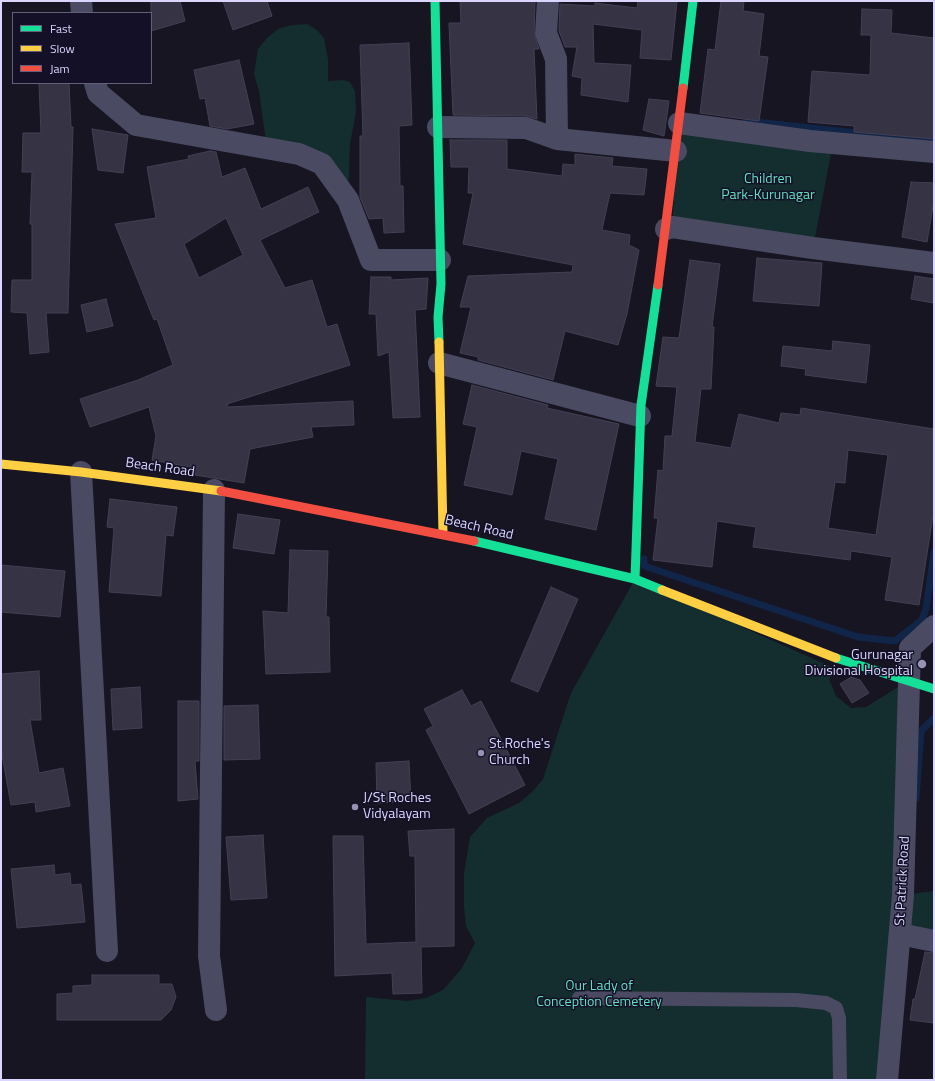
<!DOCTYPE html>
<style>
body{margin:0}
#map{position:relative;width:935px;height:1081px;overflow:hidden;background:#171522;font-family:"Titillium Web",sans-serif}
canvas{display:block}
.frame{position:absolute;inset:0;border:2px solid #dad6ff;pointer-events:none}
.legend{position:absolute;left:12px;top:12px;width:140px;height:72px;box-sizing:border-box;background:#131027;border:1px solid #635f7d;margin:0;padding:5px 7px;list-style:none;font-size:12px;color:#dad6ff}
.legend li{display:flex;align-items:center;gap:8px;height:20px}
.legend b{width:20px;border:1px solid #635f7d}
</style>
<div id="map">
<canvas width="935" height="1081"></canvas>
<div class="frame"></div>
<ul class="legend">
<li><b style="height:5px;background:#16e098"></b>Fast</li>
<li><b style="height:5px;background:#ffcf43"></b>Slow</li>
<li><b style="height:5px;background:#f24e42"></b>Jam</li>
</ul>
</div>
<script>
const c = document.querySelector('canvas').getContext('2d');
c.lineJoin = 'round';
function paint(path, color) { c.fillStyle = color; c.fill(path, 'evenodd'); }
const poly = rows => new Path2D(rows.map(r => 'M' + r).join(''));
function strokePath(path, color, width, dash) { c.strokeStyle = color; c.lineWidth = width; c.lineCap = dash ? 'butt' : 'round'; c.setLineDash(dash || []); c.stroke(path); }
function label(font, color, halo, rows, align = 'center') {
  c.font = font + ' "Titillium Web",sans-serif'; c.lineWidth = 3; c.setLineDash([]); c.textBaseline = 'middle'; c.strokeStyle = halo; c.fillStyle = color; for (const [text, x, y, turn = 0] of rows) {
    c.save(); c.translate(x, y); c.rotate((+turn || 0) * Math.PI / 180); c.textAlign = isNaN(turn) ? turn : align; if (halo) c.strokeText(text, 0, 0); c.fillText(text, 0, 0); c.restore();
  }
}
paint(poly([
 [307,24,317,30,324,38,328,59,328,81,343,80,350,82,355,91,356,112,350,144,348,200,322,164,267,149,259,91,254,74,258,49,267,38,278,29,292,25],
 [679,123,833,143,813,248,672,227],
 [635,579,836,669,829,679,836,696,851,708,866,707,908,681,903,895,934,891,934,941,900,934,887,1080,365,1080,366,997,407,1001,426,998,443,990,462,968,475,943,466,926,464,907,464,873,470,837,487,818,519,803,533,791,543,779,571,693]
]), '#142d2e');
strokePath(poly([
 [746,121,931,141],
 [644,559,644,566,858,637,895,641,922,620,926,609,934,552],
 [916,798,921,731,934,718]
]), '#102548', 7);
const building = poly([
 [151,1,180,1,185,21,151,31,151,1],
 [223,1,267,1,272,16,233,30,223,1],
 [460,1,534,1,535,3,534,33,539,49,534,49,537,119,526,116,453,115,449,23,461,23,460,1],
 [638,1,677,1,671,60,640,58,642,30,593,24,594,63,631,65,628,102,581,95,582,78,572,76,577,47,565,47,559,31,560,4,595,6,595,3,637,8,638,1],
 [721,1,744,1,743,11,764,14,759,56,768,57,759,121,700,113,708,49,715,50,721,1],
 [862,9,892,10,891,33,934,38,934,139,854,132,854,126,808,122,812,71,870,75,871,35,861,35,862,9],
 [409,43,412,125,399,126,400,186,403,186,404,232,384,233,383,218,369,219,360,197,360,136,363,136,360,45,409,43],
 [239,60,254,124,227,129,210,126,205,98,200,99,194,70,239,60],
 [39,83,69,83,71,127,73,127,68,313,46,313,49,352,30,354,27,313,11,312,12,280,32,280,32,224,30,224,32,172,22,172,23,133,41,133,39,83],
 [649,99,669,101,664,136,643,130,649,99],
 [92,129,128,135,123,173,98,170,92,129],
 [450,140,507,140,507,169,562,176,563,164,575,165,575,154,613,158,612,166,647,169,644,195,610,193,602,230,630,235,629,245,639,250,627,314,618,345,565,331,553,380,478,360,478,357,460,353,471,307,460,307,468,276,572,272,573,265,463,244,473,193,468,193,469,167,451,167,450,140],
 [210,151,216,152,222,177,245,168,261,209,308,187,319,212,260,240,285,288,312,280,327,327,337,324,350,365,227,404,228,407,353,401,354,425,311,427,313,437,250,449,244,483,195,475,196,468,152,460,156,436,149,407,90,427,80,399,138,380,173,365,157,319,154,320,115,224,156,218,147,167,189,159,188,156,210,151],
 [226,218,243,255,199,278,184,244,226,218],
 [911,182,934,183,934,200,927,242,902,237,911,182],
 [757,258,822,263,819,306,753,301,757,258],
 [690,260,720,264,712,327,714,327,711,389,701,389,695,442,731,448,739,414,779,423,781,413,800,415,801,408,934,429,934,509,919,605,885,600,892,557,851,551,850,560,753,547,756,527,717,521,712,567,653,560,658,518,654,518,658,470,663,471,665,436,672,436,677,387,656,386,663,337,679,338,690,260],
 [848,450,888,455,876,535,828,528,835,482,845,483,848,450],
 [915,276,934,279,934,303,911,299,915,276],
 [371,277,391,277,391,280,428,278,426,309,415,310,420,417,393,418,389,352,378,356,376,314,369,314,371,277],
 [106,299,113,326,87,332,81,305,106,299],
 [833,341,870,345,866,383,805,375,806,369,781,366,783,346,832,351,833,341],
 [472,385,548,405,547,408,619,424,596,530,545,519,558,459,521,451,512,495,464,485,477,427,463,424,472,385],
 [110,499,177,507,173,536,166,535,161,596,109,592,114,528,107,527,110,499],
 [238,514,280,520,274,554,233,548,238,514],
 [290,550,328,551,326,617,329,617,330,672,266,674,263,611,288,613,290,550],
 [1,565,65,571,60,617,1,612,1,565],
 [551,587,578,599,538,692,511,681,551,587],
 [39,671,41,720,30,720,39,773,63,768,70,806,36,812,35,802,11,805,1,749,1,674,39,671],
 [851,677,860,680,869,693,852,703,840,684,851,677],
 [140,687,142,728,113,730,111,689,140,687],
 [462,690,471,706,481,701,525,785,469,814,426,730,433,726,424,709,462,690],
 [178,701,199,701,199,761,195,761,198,799,178,801,178,701],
 [258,705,260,759,224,760,224,706,258,705],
 [409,761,411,801,377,803,376,763,409,761],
 [454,829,454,946,421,947,422,993,393,994,392,973,335,976,333,836,363,836,366,944,416,942,415,856,410,856,408,831,454,829],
 [263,835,267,898,231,900,226,837,263,835],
 [54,865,55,875,70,873,71,885,81,884,85,922,17,928,11,869,54,865],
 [925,952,934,953,934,1023,910,1020,913,999,915,999,925,952],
 [92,975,159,975,159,984,172,984,176,997,171,1010,161,1020,57,1020,57,994,73,993,73,986,92,985,92,975]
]);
paint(building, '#353344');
strokePath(building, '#434055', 1);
strokePath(poly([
 [579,998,796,1000,826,1003,836,1008,839,1018,840,1080]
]), '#4b4a63', 14);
strokePath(poly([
 [81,1,82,13],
 [548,1,546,33,556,59,557,139],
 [95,83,98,93,136,125,299,154,322,164,348,200,371,260,440,260],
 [679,123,810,141,934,152],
 [438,127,526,128,557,139,676,151],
 [666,229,672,227,813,248,934,263],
 [439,363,640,416],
 [81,472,107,951],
 [214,490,209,956,216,1010],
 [900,934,934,941],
 [887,1080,903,895,910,648,934,626]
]), '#4b4a63', 22);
strokePath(poly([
 [435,1,441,284,438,317,439,342],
 [683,88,693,1],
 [474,541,635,579,662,590],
 [635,579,641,405,658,285],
 [836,658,934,689]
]), '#16e098', 9);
strokePath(poly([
 [439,342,443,534],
 [1,464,81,472,221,491],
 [662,590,836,658]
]), '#ffcf43', 9);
strokePath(poly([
 [658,285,683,88],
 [221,491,474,541]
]), '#f24e42', 9);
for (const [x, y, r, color] of [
 [922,664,5,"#9692b2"],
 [481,753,4,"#9692b2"],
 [355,807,4,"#9692b2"]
]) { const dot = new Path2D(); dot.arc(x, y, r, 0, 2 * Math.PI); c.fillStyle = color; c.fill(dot); strokePath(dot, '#131027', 1.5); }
label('14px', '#61e0be', '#131027', [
 ["Children",768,180],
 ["Park-Kurunagar",768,196],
 ["Our Lady of",599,987],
 ["Conception Cemetery",599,1003]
]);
label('14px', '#dad6ff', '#131027', [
 ["Beach Road",160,468,8],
 ["Beach Road",479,528,13],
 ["St Patrick Road",903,881,-87]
]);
label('14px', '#dad6ff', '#131027', [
 ["Gurunagar",913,656,"right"],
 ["Divisional Hospital",913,672,"right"],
 ["St.Roche's",489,745],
 ["Church",489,761],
 ["J/St Roches",363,799],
 ["Vidyalayam",363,815]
], 'left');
</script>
